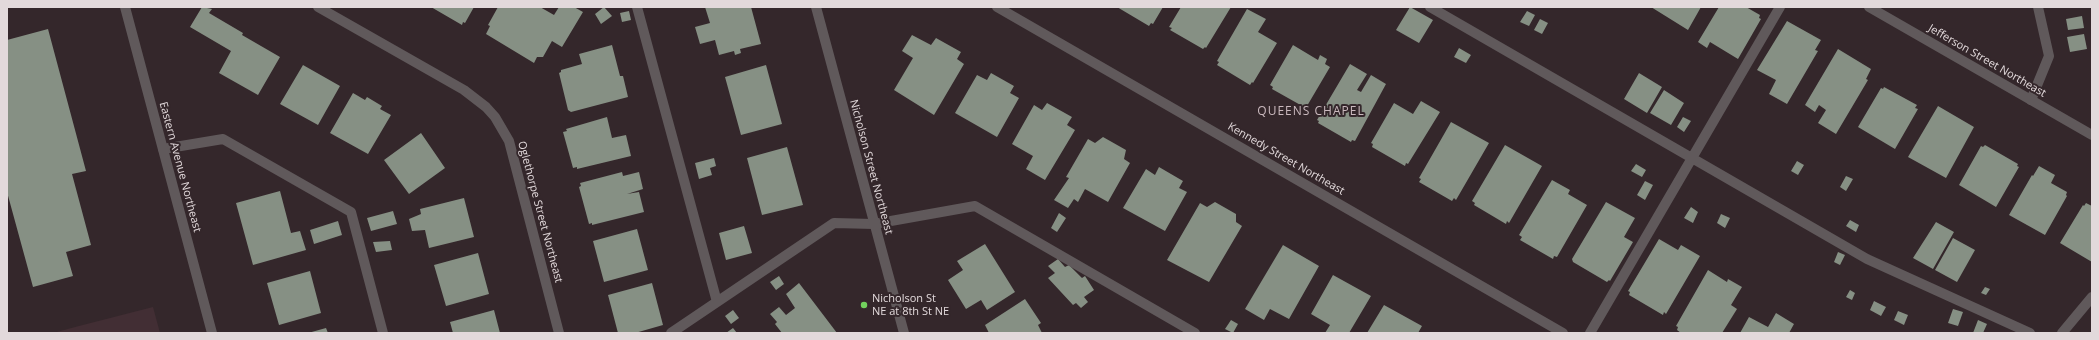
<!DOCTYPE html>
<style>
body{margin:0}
#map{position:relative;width:2099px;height:340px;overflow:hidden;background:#34272b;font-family:"Open Sans",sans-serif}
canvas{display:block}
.frame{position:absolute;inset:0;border:8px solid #e2d9db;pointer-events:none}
</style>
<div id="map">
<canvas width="2099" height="340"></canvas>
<div class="frame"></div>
</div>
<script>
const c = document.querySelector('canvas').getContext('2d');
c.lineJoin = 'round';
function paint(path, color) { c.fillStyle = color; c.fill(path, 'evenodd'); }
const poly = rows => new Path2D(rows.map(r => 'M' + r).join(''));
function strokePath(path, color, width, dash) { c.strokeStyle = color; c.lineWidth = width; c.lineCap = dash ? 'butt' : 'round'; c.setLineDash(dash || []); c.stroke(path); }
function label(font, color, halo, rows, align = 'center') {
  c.font = font + ' "Open Sans",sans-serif'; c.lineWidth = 4; c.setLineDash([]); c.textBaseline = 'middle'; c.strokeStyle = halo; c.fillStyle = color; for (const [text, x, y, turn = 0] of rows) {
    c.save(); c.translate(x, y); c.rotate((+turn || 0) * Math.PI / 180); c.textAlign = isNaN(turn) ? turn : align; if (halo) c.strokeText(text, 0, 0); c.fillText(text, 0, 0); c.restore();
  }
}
paint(poly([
 [153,307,160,333,53,333,79,326]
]), '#422e34');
paint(poly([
 [202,7,212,9,209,13,243,33,242,35,280,57,258,95,219,73,231,51,190,27],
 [431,7,474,7,465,23,463,22,462,25],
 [498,7,540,7,554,15,559,7,574,7,583,12,562,47,552,41,543,57,537,57,534,63,486,34,490,26,488,25],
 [604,7,612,16,601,24,595,14],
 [705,7,751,7,761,44,740,49,741,53,735,55,734,51,719,55,715,40,700,44,695,27,710,23],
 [1117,7,1163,7,1153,24,1151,23,1149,26],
 [1181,7,1231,7,1206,48,1205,47,1203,49,1170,30,1172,28,1169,27],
 [1410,7,1433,20,1419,43,1396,30],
 [1651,7,1701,7,1688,30],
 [1719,7,1746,7,1760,15,1759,18,1761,19,1738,59,1710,42,1707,48,1698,42],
 [1247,9,1266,19,1258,32,1277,43,1253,83,1252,82,1250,85,1217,65,1219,62,1217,61],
 [629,11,631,20,622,22,620,13],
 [1527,11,1535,15,1529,26,1520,22],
 [2082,16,2084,28,2068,30,2066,19],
 [1540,19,1548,23,1542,34,1534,30],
 [1787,21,1821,40,1815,50,1818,51,1787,104,1769,94,1776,80,1757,70],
 [48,29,86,171,72,174,91,245,66,252,73,276,33,287,7,192,7,40],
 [2084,34,2087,49,2070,52,2067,37],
 [912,35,931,45,936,38,961,52,957,59,964,64,934,115,894,90,913,58,902,51],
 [612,45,620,76,623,76,628,97,571,112,568,110,559,73,561,72,561,70,582,64,579,54],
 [1293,45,1318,60,1320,55,1327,59,1325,64,1330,67,1307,106,1305,105,1304,107,1272,89,1273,87,1270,85],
 [1459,48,1471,55,1466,63,1454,57],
 [1838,49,1871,69,1866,79,1868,80,1836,134,1818,123,1826,110,1819,105,1815,112,1805,105],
 [1350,64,1367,74,1357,90,1361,92,1371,75,1386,84,1355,141,1352,140,1351,142,1318,123,1319,121,1317,120],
 [303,65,340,86,318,125,280,104],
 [766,65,782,124,741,135,725,77],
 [991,73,1014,86,1010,93,1019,98,997,137,955,113,977,75,987,80],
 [1639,73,1662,87,1647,113,1624,99],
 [1884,87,1917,105,1915,108,1918,109,1895,149,1858,127,1881,88,1883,89],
 [1664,90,1684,103,1671,125,1650,113],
 [353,93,365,100,367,97,382,106,380,109,391,115,368,154,330,133],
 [1421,101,1440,112,1408,164,1406,163,1405,166,1372,147,1373,144,1371,143,1394,103,1413,114],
 [1047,103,1072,117,1067,125,1075,130,1045,180,1026,169,1033,156,1012,144,1034,105,1042,110],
 [1938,106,1974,127,1946,178,1908,157],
 [607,117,612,138,626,135,631,156,577,169,577,167,573,168,563,132,567,131,566,129],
 [1683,117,1691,121,1684,132,1677,127],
 [1451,122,1489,143,1456,200,1454,198,1452,201,1419,182,1421,179,1419,178],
 [421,133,445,168,409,194,384,160],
 [1103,137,1126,150,1124,159,1130,163,1108,202,1085,189,1078,202,1074,199,1068,208,1054,200,1069,178,1066,177,1088,139,1095,143],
 [1505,145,1542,166,1509,223,1507,221,1506,224,1474,205,1475,203,1472,201],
 [1985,145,2018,164,2017,166,2019,167,1996,207,1959,185,1981,146,1983,147],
 [787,147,803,205,762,215,747,158],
 [714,158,716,166,710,168,712,175,699,179,695,163],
 [1797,161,1804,165,1798,175,1791,171],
 [1636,164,1646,170,1642,177,1631,171],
 [2039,166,2055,175,2051,183,2067,192,2066,195,2067,196,2045,235,2009,215,2032,175,2033,176],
 [1159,167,1183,181,1179,188,1187,192,1165,231,1123,208,1146,169,1155,175],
 [622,172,623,176,639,172,643,189,627,194,639,192,644,212,592,225,592,223,589,224,579,187,581,186,580,183],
 [1846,176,1853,179,1846,191,1840,187],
 [1552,180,1570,190,1568,194,1587,205,1557,257,1554,256,1553,259,1520,240,1522,237,1519,235],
 [1645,181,1653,185,1645,200,1637,195],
 [280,191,291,233,300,231,306,250,253,265,236,203],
 [464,198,474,237,429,248,425,230,412,231,409,219,421,214,420,209],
 [1215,202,1236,214,1236,222,1242,226,1209,282,1167,260,1200,203,1207,207],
 [1606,202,1635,218,1624,237,1633,242,1610,281,1609,280,1607,282,1573,262,1572,259],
 [2086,203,2092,206,2092,262,2060,243,2083,205,2084,206],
 [1691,207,1698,212,1693,223,1684,218],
 [393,211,397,224,371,231,367,218],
 [1059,213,1066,218,1057,232,1051,228],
 [1721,214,1730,218,1725,228,1717,223],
 [1850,220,1859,225,1856,232,1846,226],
 [338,221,342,235,314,244,310,230],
 [1936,222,1954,232,1933,269,1913,258],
 [744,226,752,253,726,260,719,233],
 [637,229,648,270,604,282,593,241],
 [1953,238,1975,250,1957,282,1935,270],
 [1659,239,1678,250,1681,245,1700,256,1666,314,1664,312,1663,315,1629,295,1630,292,1628,291],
 [390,241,392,250,376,252,373,242],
 [985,244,1015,292,987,310,981,300,966,309,948,280,963,270,957,261],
 [1283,245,1319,266,1289,319,1270,309,1264,320,1245,309],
 [1838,252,1845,255,1840,265,1834,262],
 [478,253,489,294,446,306,434,265],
 [1058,259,1065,267,1069,265,1082,278,1085,276,1094,290,1084,297,1088,302,1081,308,1076,303,1073,305,1048,278,1055,273,1048,266],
 [1708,270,1727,282,1728,279,1742,287,1731,305,1737,309,1722,333,1681,333,1677,330,1678,327,1676,326],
 [310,271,321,313,279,325,267,283],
 [1333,275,1371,296,1349,333,1325,333,1330,325,1311,314],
 [779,276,784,284,776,290,770,282],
 [652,283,663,325,635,333,618,333,608,295],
 [799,283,837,333,782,333,775,324,777,322,770,314,779,307,786,315,795,308,786,294],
 [1985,287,1990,289,1986,295,1981,293],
 [1850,290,1855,293,1852,300,1846,297],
 [1025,299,1041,323,1038,325,1042,333,989,333,985,325],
 [1874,301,1886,307,1881,316,1870,310],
 [1384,305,1422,326,1418,333,1367,333],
 [1953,309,1963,312,1958,326,1948,323],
 [494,310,500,333,453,333,450,322],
 [733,310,739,318,731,324,725,316],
 [1898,311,1908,315,1904,325,1894,320],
 [1776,313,1794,324,1789,333,1740,333,1749,317,1768,327],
 [1231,320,1238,324,1233,333,1225,329],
 [1978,320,1987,324,1983,333,1973,333],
 [326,328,328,333,308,333],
 [733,328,737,333,726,333]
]), '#869084');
strokePath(poly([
 [637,7,717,302],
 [1430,7,1867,259,2030,333],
 [2031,100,2049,56,2038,7],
 [163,149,223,139,351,212,383,333],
 [671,333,834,223,874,224,975,206,1195,333],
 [1590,333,1780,7],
 [2062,333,2092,297]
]), '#60595b', 10);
strokePath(poly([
 [318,7,464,90,486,107,495,117,509,141,559,333],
 [816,7,904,333],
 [997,7,1563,333],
 [1869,7,2092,135]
]), '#60595b', 10);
strokePath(poly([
 [125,7,212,333]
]), '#60595b', 10);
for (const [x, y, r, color] of [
 [864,305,4,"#72d25d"]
]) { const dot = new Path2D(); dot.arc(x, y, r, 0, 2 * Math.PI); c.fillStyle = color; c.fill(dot); strokePath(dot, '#34272b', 1.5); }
label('11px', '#e2d9db', '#34272b', [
 ["Jefferson Street Northeast",1987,61,30],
 ["Kennedy Street Northeast",1286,159,30],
 ["Eastern Avenue Northeast",180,167,75],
 ["Nicholson Street Northeast",871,167,75],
 ["Oglethorpe Street Northeast",540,212,75]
]);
label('11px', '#e2d9db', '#34272b', [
 ["Nicholson St",872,299],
 ["NE at 8th St NE",872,312]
], 'left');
c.letterSpacing = '1px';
label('12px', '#cab9be', '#34272b', [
 ["QUEENS CHAPEL",1311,112]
]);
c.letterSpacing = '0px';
</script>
